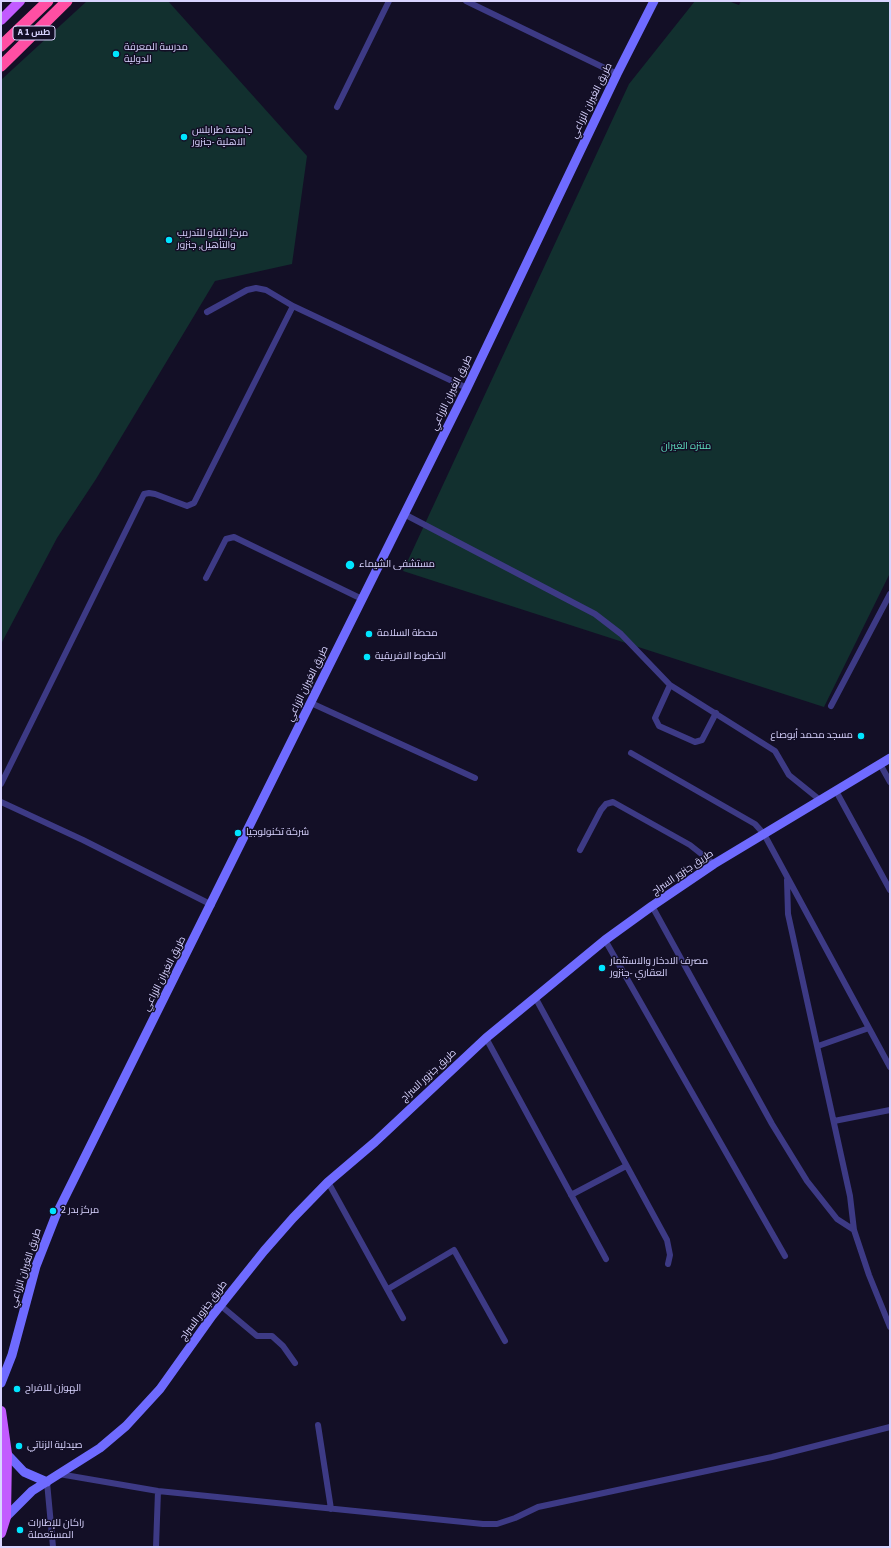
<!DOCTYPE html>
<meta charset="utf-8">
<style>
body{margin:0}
#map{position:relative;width:891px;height:1548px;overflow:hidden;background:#130f26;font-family:"Source Sans 3",sans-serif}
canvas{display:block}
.frame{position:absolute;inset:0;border:2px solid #d9d4ff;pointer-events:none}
</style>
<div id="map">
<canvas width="891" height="1548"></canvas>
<div class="frame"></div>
</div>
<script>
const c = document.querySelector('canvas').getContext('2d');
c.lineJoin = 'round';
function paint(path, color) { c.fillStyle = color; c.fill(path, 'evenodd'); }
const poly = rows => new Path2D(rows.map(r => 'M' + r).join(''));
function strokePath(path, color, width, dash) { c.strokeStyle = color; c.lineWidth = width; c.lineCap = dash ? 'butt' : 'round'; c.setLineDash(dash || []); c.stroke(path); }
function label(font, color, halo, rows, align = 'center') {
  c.font = font + ' "Source Sans 3",Cairo,sans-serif'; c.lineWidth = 3; c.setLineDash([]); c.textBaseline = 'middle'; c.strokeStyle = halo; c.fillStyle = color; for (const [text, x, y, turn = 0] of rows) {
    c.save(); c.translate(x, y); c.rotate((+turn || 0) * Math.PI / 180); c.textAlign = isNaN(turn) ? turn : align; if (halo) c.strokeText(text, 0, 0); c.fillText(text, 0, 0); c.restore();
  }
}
paint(poly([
 [87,1,168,1,307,156,292,264,215,281,96,479,57,538,1,644,1,80],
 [695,1,728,1,739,5,741,1,890,1,890,573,824,707,403,571,629,84]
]), '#12302f');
strokePath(poly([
 [466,1,617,74],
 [337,107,389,1],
 [207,312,247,290,256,288,266,290,293,306,467,388],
 [404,514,595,614,621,634,670,685,775,751,789,775,820,800],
 [206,578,226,539,234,537,362,599],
 [670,685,655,718,659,726,695,742,702,740,716,713],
 [311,703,475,778],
 [831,706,890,594],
 [631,753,755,824,764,834,890,1067],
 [880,764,890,782],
 [1,784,144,494,149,493,155,494,187,506,194,503,293,306],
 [836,791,890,890],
 [1,802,83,840,212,905],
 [580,850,601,810,606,804,613,802,690,845,714,864],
 [787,880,788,914,850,1196,854,1230,869,1275,890,1327],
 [652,906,772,1124,807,1181,837,1219,854,1230],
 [605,940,785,1256],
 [535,997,667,1240,670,1255,668,1264],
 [486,1038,606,1259],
 [818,1046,869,1028],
 [834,1121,890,1110],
 [328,1182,403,1318],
 [571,1195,626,1166],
 [388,1289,454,1250,505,1341],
 [220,1305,257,1336,272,1336,283,1346,295,1363],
 [318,1425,331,1509],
 [59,1474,158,1491,483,1524,497,1524,515,1518,538,1507,772,1457,890,1427],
 [47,1482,53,1547],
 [156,1547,158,1491]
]), '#3d3a85', 6);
strokePath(poly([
 [1,1383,12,1355,36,1266,56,1215,467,388,617,74,654,1],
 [7,1454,24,1472,47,1482],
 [6,1517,32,1491,100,1448,126,1426,160,1389,212,1316,264,1251,293,1218,328,1182,375,1142,486,1038,605,940,652,906,714,864,890,758]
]), '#6f6bff', 9);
strokePath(poly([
 [1,20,20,1],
 [1,1411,7,1454,6,1517,1,1533]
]), '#c25bff', 10);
strokePath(poly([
 [1,46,48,1],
 [1,66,67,1]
]), '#ff4fa3', 11);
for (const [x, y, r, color] of [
 [116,54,4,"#00e5ff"],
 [184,137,4,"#00e5ff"],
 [169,240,4,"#00e5ff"],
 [350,565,5,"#00e5ff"],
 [369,634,4,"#00e5ff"],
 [367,657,4,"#00e5ff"],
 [861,736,4,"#00e5ff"],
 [238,833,4,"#00e5ff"],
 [602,968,4,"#00e5ff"],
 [53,1211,4,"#00e5ff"],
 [17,1389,4,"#00e5ff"],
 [19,1446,4,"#00e5ff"],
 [20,1530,4,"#00e5ff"]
]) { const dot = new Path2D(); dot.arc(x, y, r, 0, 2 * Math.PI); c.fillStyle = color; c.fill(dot); strokePath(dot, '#130f26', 1.5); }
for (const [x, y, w] of [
 [34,33,42]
]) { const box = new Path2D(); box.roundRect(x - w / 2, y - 7, w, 14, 3); c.fillStyle = '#130f26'; c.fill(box); strokePath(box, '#d9d4ff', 1); }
label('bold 9px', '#d9d4ff', null, [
 ["A 1 طس",34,33]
]);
label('10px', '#d9d4ff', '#130f26', [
 ["مدرسة المعرفة",124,48],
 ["الدولية",124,60],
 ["جامعة طرابلس",192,131],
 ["الاهلية -جنزور",192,143],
 ["مركز الفاو للتدريب",177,234],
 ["والتأهيل, جنزور",177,246],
 ["مستشفى الشيماء",359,565],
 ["محطة السلامة",377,634],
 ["الخطوط الافريقية",375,657],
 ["مسجد محمد أبوصاع",853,736,"right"],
 ["شركة تكنولوجيا",246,833],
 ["مصرف الادخار والاستثمار",610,962],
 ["العقاري -جنزور",610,974],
 ["مركز بدر 2",61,1211],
 ["الهوزن للافراح",25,1389],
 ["صيدلية الزناتي",27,1446],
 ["راكان للإطارات",28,1524],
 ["المستعملة",28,1536]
], 'left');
label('10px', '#d9d4ff', '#130f26', [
 ["طريق الغيران الزراعي",592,101,-64],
 ["طريق الغيران الزراعي",452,393,-64],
 ["طريق الغيران الزراعي",308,684,-64],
 ["طريق جنزور السراج",683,873,-34],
 ["طريق الغيران الزراعي",165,974,-63],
 ["طريق جنزور السراج",429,1076,-43],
 ["طريق الغيران الزراعي",26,1268,-72],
 ["طريق جنزور السراج",204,1311,-53]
]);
label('10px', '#5fe0c0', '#130f26', [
 ["منتزه الغيران",686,447]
]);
</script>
